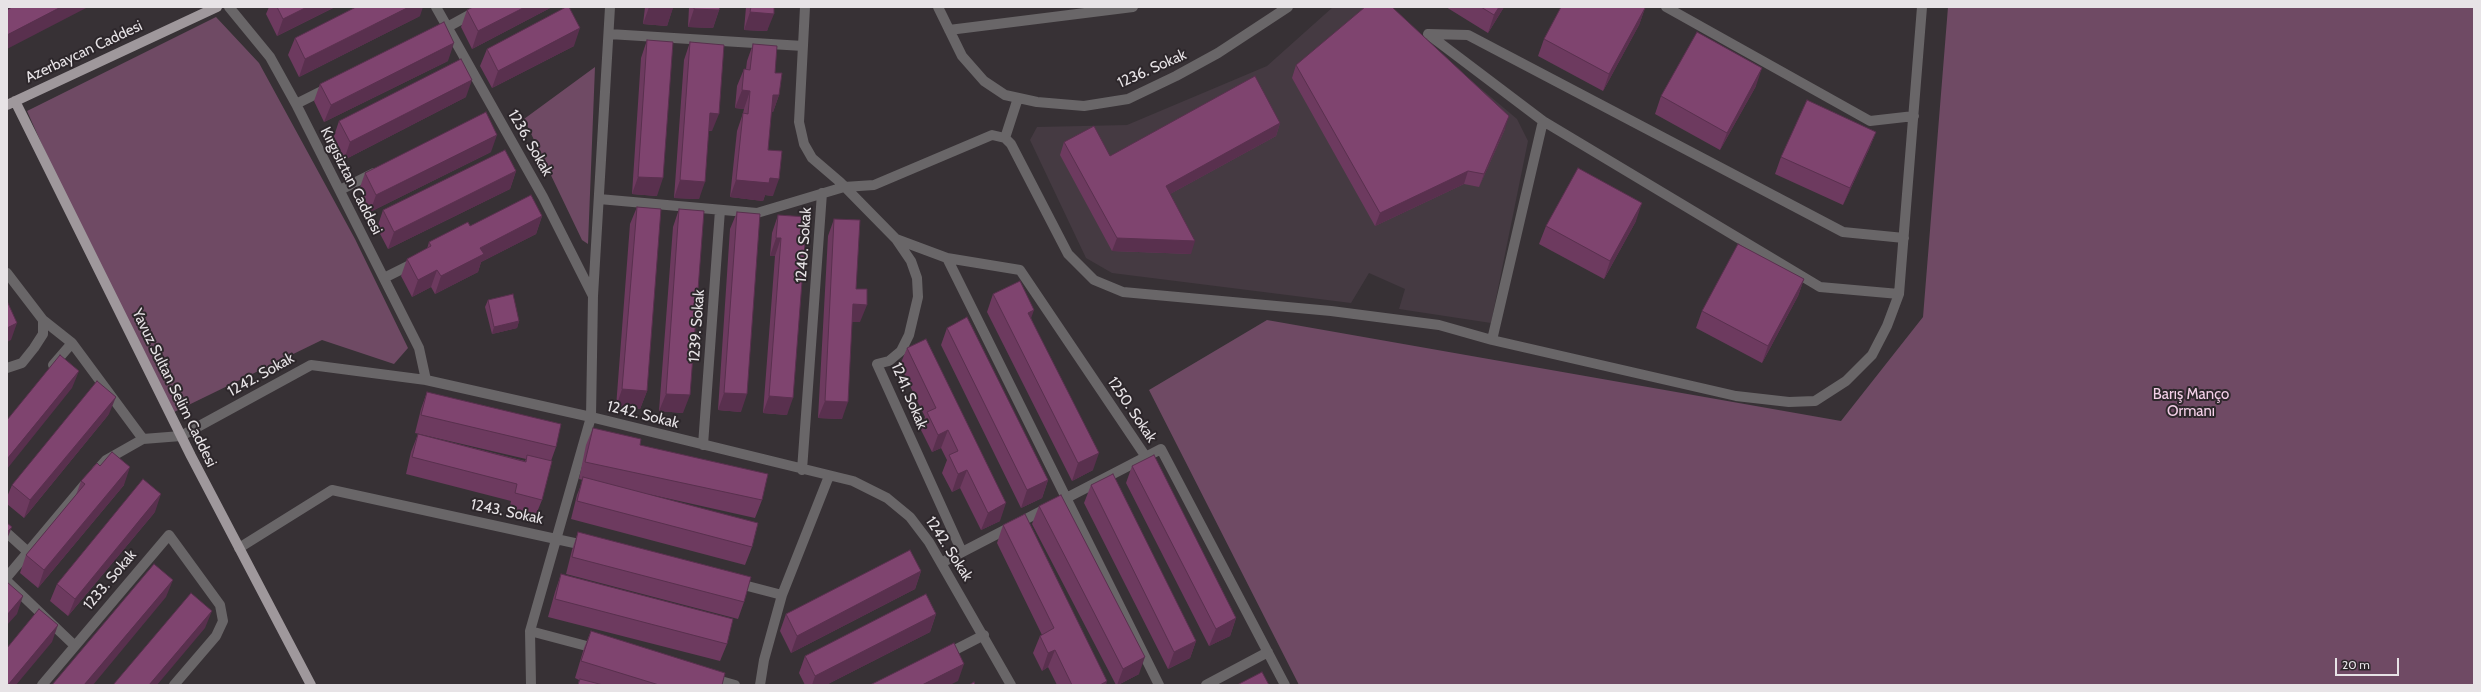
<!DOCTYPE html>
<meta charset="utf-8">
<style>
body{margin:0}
#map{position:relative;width:2481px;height:692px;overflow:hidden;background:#373135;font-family:Cabin,sans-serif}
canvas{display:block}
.frame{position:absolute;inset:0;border:8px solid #e7e3e6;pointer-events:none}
.scale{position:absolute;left:2335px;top:658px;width:64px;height:18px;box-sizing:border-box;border:2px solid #e7e3e6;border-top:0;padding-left:5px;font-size:12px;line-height:14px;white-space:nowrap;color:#e7e3e6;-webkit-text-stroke:3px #2d272b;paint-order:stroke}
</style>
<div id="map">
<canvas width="2481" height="692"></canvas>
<div class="frame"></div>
<div class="scale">20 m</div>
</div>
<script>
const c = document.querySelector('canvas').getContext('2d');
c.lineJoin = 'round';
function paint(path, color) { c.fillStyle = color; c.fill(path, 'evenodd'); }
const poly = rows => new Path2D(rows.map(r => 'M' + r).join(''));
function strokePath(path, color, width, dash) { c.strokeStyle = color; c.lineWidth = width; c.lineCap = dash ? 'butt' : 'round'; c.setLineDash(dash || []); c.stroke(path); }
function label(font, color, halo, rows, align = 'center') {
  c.font = font + ' Cabin,sans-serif'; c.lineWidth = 4; c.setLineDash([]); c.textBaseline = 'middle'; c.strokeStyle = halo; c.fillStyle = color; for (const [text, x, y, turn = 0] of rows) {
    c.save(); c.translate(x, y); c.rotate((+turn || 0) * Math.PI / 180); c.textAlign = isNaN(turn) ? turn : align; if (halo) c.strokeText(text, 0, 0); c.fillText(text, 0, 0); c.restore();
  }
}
paint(poly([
 [1333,7,1384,7,1517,119,1528,141,1491,323,1399,309,1405,289,1369,273,1351,303,1112,273,1086,258,1030,140,1037,127,1127,125,1267,66]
]), '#453a42');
paint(poly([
 [1948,7,2474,7,2474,685,1299,685,1149,390,1267,320,1841,421,1923,317],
 [216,17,259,63,355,239,408,348,394,364,322,340,170,414,94,261,27,111],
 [595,67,588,244,582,240,524,119]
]), '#6f4a64');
strokePath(poly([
 [229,7,270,57,296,104,419,348,426,380],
 [436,7,543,197,593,296],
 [805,7,799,122,804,144,812,158,840,182,896,239,911,261,917,278,918,297,909,335,901,351,889,361,877,364,962,552],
 [938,7,962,56,984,81,1005,95,1037,102,1084,106,1128,99,1176,76,1218,53,1288,7],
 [1666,7,1870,121,1914,116],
 [442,30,484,7],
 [949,30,1133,7],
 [609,34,803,46],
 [1428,34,1468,35,1843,232,1904,238],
 [1428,34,1543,121],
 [296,104,328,88],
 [1005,138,1018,98],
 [340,190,374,173],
 [599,199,757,213,844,187,874,185,992,135,1005,138,1011,144,1068,254,1094,280,1123,292,1331,311,1439,325,1492,340,1736,396,1789,402,1815,401,1846,381,1872,355,1887,326,1899,294,1922,7],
 [896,239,947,258,1020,270,1146,457],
 [947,258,1159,685],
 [7,273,43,320,43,334,34,348,22,363,7,368],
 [384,278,416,262],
 [43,320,72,343],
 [1492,340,1543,121,1820,287,1899,294],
 [53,365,72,343,143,439],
 [703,445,720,210],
 [97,470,106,460,143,439,181,436,311,365,426,380,591,417,853,481,887,498,910,517,929,542,1011,685],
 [802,470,822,193],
 [7,533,28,552],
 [239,548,332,490,588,546],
 [943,562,1161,449,1285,685],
 [7,577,85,484],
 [7,581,75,646,42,685],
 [736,583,782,595],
 [530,631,598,649],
 [75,646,169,535,220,605,223,621,216,636,174,685],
 [945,655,984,635],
 [710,678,735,685],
 [531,685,530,631,591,417,593,296,610,7],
 [760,685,764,660,782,595,829,476],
 [1206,685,1268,652]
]), '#696668', 10);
strokePath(poly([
 [15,101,191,456,311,685],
 [7,105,217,7]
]), '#9f989c', 10);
paint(poly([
 [269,7,335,7,277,36,266,14],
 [473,7,552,7,472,49,461,27,467,10],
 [645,7,673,7,667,26,643,24],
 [689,7,720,7,713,28,688,27],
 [746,7,774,7,767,31,744,30],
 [1446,7,1504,7,1488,33],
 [1645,8,1639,25,1603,91,1538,56,1544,39],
 [420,16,299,77,288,55,295,38],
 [647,40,657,196,632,194,641,58],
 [690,42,712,131,709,131,699,199,674,198,684,60],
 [753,44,775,73,779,95,773,112,771,112,768,150,773,196,765,195,763,201,730,197,737,131,743,113,744,109,735,108,737,86,744,69,746,69,747,61],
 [574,46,492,88,480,66,487,49],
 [448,61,324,122,314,101,320,84],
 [1296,65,1505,129,1479,187,1464,184,1375,226,1292,78],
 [1756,86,1720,150,1655,114,1661,96],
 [466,97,344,160,333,139,339,121],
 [1280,123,1276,136,1170,194,1191,254,1112,251,1060,155,1064,142,1110,156],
 [1876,132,1869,149,1843,205,1775,174,1781,157],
 [491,152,370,212,359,190,365,173],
 [516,171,510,189,388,249,377,228,383,210],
 [637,207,647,391,640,409,616,407,630,224],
 [679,209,683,413,659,411,673,227],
 [737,212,741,412,718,410,730,229],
 [778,215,807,217,787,415,763,413,775,256,770,256,772,233],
 [542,216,536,234,481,262,478,272,435,294,431,287,412,297,401,276,407,259,427,249,429,242,470,226],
 [834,219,856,289,860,322,852,322,842,419,818,418,828,236],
 [1636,221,1604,279,1539,244,1546,226],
 [1804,279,1798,296,1762,363,1696,328,1702,311],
 [993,294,1031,318,1093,470,1072,481,987,312],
 [488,300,519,321,517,328,492,334,485,307],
 [947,328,1048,480,1042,498,1021,508,941,345],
 [907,348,1000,521,981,530,960,488,952,492,942,473,947,460,941,448,932,452,921,430,925,417,900,365],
 [427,392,556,447,551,461,542,500,535,517,509,510,511,501,406,474,411,452,418,434,525,461,526,459,415,433,421,409],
 [109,414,24,518,7,504,7,497,12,485],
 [593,428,640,445,762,500,755,518,648,494,752,547,745,565,571,519,577,495,583,480,579,479,586,445],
 [1132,466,1236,618,1230,636,1209,646,1126,483],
 [81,481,124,485,38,588,20,573,26,555,76,495],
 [1091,485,1196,641,1190,658,1168,669,1084,503],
 [1039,506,1139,674,1118,685,1116,685,1032,524],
 [155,512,68,616,50,601,57,584],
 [1003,525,1106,685,1057,685,1048,667,1042,671,1033,653,1040,636,1042,635,997,543],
 [578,532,744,602,738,619,566,574,572,550],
 [921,571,915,589,791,653,780,631,786,614],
 [561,574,727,644,720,661,548,617,555,592],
 [936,614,930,632,826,685,805,685,799,673,805,656],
 [591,631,722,685,578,685,579,680,575,678,584,648]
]), '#6d3a5f');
paint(poly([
 [61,7,88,7,7,49,7,35],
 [307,7,335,7,277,36,283,19],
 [409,7,423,7,420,16,299,77,305,59],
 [525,7,552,7,472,49,478,31],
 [649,7,673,8,667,26,643,24],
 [1499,7,1504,7,1488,33,1494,15],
 [1645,8,1639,25,1603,91,1609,74],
 [694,9,719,10,713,28,688,27],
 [750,12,774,14,767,31,744,30],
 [580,28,574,46,492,88,498,71],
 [454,43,448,61,324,122,331,105],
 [1762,68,1756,86,1720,150,1727,133],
 [472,80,466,97,344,160,350,142],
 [742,90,750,91,744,109,735,108],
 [773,95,779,95,773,112,767,112],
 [710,113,719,114,712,131,704,130],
 [1509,116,1505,129,1479,187,1484,174],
 [1280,123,1276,136,1161,199,1166,186],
 [1876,132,1869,149,1843,205,1850,188],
 [497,135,491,152,370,212,376,195],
 [516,171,510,189,388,249,394,232],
 [1468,171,1464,184,1375,226,1380,213],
 [638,177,663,178,657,196,632,194],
 [770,178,779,179,773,196,765,195,763,201,730,197,736,180],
 [680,180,705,182,699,199,674,198],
 [1642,203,1636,221,1604,279,1610,261],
 [542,216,536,234,481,262,478,272,435,294,441,276,480,248],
 [776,238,781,238,775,256,770,256],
 [1117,238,1195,241,1191,254,1112,251],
 [437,270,431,287,412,297,418,280],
 [1804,279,1798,296,1762,363,1768,346],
 [853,304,867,305,860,322,847,322],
 [1034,310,1028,327,1028,313],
 [519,321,517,328,492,334,494,327],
 [17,323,11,340,7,342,7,328],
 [79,371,72,388,7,469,7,459],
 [622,389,647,391,640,409,616,407],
 [724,393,747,394,741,412,718,410],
 [666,394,690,395,683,413,659,411],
 [769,396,793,398,787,415,763,413],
 [116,397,109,414,24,518,30,500],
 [825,401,848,402,842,419,818,418],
 [948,430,941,448,932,452,938,435],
 [1099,453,1093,470,1072,481,1078,463],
 [130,467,124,485,38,588,44,570],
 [967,470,960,488,952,492,958,474],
 [1048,480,1042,498,1021,508,1027,490],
 [161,494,155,512,68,616,75,599],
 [1006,503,1000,521,981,530,988,513],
 [12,527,7,539,7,532],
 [921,571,915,589,791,653,797,636],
 [173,580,166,597,93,685,84,685],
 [23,596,17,614,7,625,7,615],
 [212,611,205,628,157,685,149,685],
 [936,614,930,632,826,685,812,685,815,676],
 [1236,618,1230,636,1209,646,1216,629],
 [58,625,52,642,16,685,8,685],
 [1196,641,1190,658,1168,669,1174,652],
 [1055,650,1048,667,1042,671,1048,653],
 [1145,657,1139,674,1118,685,1117,685,1123,669],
 [964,664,958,681,950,685,922,685],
 [1107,681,1106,685,1100,685]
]), '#59304e');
const building = poly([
 [12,7,61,7,7,35,7,10,12,7],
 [277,7,307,7,283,19,277,7],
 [356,7,409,7,305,59,295,38,356,7],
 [473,7,525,7,478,31,467,10,473,7],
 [566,7,569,7,580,28,498,71,487,49,566,7],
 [658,7,673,7,673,8,658,7],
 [694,7,720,7,719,10,694,9,694,7],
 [751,7,774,7,774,14,750,12,751,7],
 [1365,7,1392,7,1509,116,1484,174,1468,171,1380,213,1296,65,1365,7],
 [1481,7,1499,7,1494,15,1481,7],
 [1561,7,1643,7,1645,8,1609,74,1544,39,1561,7],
 [444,22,454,43,331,105,320,84,444,22],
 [1697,32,1762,68,1727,133,1661,96,1697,32],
 [647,40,673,42,663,178,638,177,647,40],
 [690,42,724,45,719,114,710,113,705,182,680,180,690,42],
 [753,44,777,46,775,73,782,73,779,95,773,95,768,150,782,151,779,179,770,178,769,183,736,180,743,113,748,114,750,91,742,90,744,69,750,70,753,44],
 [461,59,472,80,350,142,339,121,461,59],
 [1255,76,1280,123,1166,186,1195,241,1117,238,1064,142,1094,126,1110,156,1255,76],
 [1807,100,1876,132,1850,188,1781,157,1807,100],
 [486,112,497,135,376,195,365,173,486,112],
 [505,150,516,171,394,232,383,210,505,150],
 [1578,168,1642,203,1610,261,1546,226,1578,168],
 [531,195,542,216,480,248,484,254,441,276,437,270,418,280,407,259,431,246,429,242,468,222,470,226,531,195],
 [637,207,661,209,647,391,622,389,637,207],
 [679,209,704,211,690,395,666,394,679,209],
 [737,212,760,214,747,394,724,393,737,212],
 [778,215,807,217,793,398,769,396,781,238,776,238,778,215],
 [834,219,860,220,856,289,867,289,867,305,853,304,848,402,825,401,834,219],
 [1738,244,1804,279,1768,346,1702,311,1738,244],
 [1020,281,1034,310,1028,313,1099,453,1078,463,993,294,1020,281],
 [513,294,519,321,494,327,488,300,513,294],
 [7,301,17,323,7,328,7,301],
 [967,317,1048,480,1027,490,947,328,967,317],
 [926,339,1006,503,988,513,967,470,958,474,949,455,958,451,948,430,938,435,927,412,936,408,907,348,926,339],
 [60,355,79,371,7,459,7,420,60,355],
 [97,381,116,397,30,500,12,485,97,381],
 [427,392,561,424,556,447,421,415,427,392],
 [593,428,641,439,640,445,768,474,762,500,585,462,593,428],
 [418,434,526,462,527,455,552,461,542,500,515,493,517,484,412,457,418,434],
 [112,452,130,467,44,570,26,555,85,484,81,481,97,463,100,466,112,452],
 [1154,455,1236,618,1216,629,1132,466,1154,455],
 [1113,474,1196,641,1174,652,1091,485,1113,474],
 [583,477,758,523,752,547,577,501,583,477],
 [143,479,161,494,75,599,57,584,143,479],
 [1061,495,1145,657,1123,669,1039,506,1061,495],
 [1025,514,1107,681,1100,685,1072,685,1055,650,1048,653,1040,636,1054,628,1003,525,1025,514],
 [7,523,12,527,7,532,7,523],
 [578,532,751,577,744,602,572,557,578,532],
 [910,550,921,571,797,636,786,614,910,550],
 [154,564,173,580,84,685,52,685,154,564],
 [561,574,733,619,727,644,555,599,561,574],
 [7,582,23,596,7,615,7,582],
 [191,593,212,611,149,685,113,685,191,593],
 [926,594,936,614,815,676,805,656,926,594],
 [39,609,58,625,8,685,7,685,7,648,39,609],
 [591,631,725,673,722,685,659,685,581,661,591,631],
 [954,643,964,664,922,685,870,685,954,643],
 [1262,672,1269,685,1237,685,1262,672],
 [580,679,603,685,578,685,580,679],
 [974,682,975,685,969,685,974,682]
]);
paint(building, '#7f446f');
strokePath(building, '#59304e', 1);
label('15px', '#e7e3e6', '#2d272b', [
 ["Azerbaycan Caddesi",84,52,-25],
 ["1236. Sokak",1152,69,-24],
 ["1236. Sokak",530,143,60],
 ["Kırgısiztan Caddesi",351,181,63],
 ["1240. Sokak",804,245,-86],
 ["1239. Sokak",697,326,-86],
 ["1242. Sokak",261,375,-29],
 ["Yavuz Sultan Selim Caddesi",174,388,64],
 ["1241. Sokak",909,396,67],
 ["1250. Sokak",1132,410,56],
 ["1242. Sokak",643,415,14],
 ["1243. Sokak",507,512,12],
 ["1242. Sokak",949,549,57],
 ["1233. Sokak",110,580,-50]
]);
label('15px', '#f4d0e8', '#2d272b', [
 ["Barış Manço",2191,395],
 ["Ormanı",2191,412]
]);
</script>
